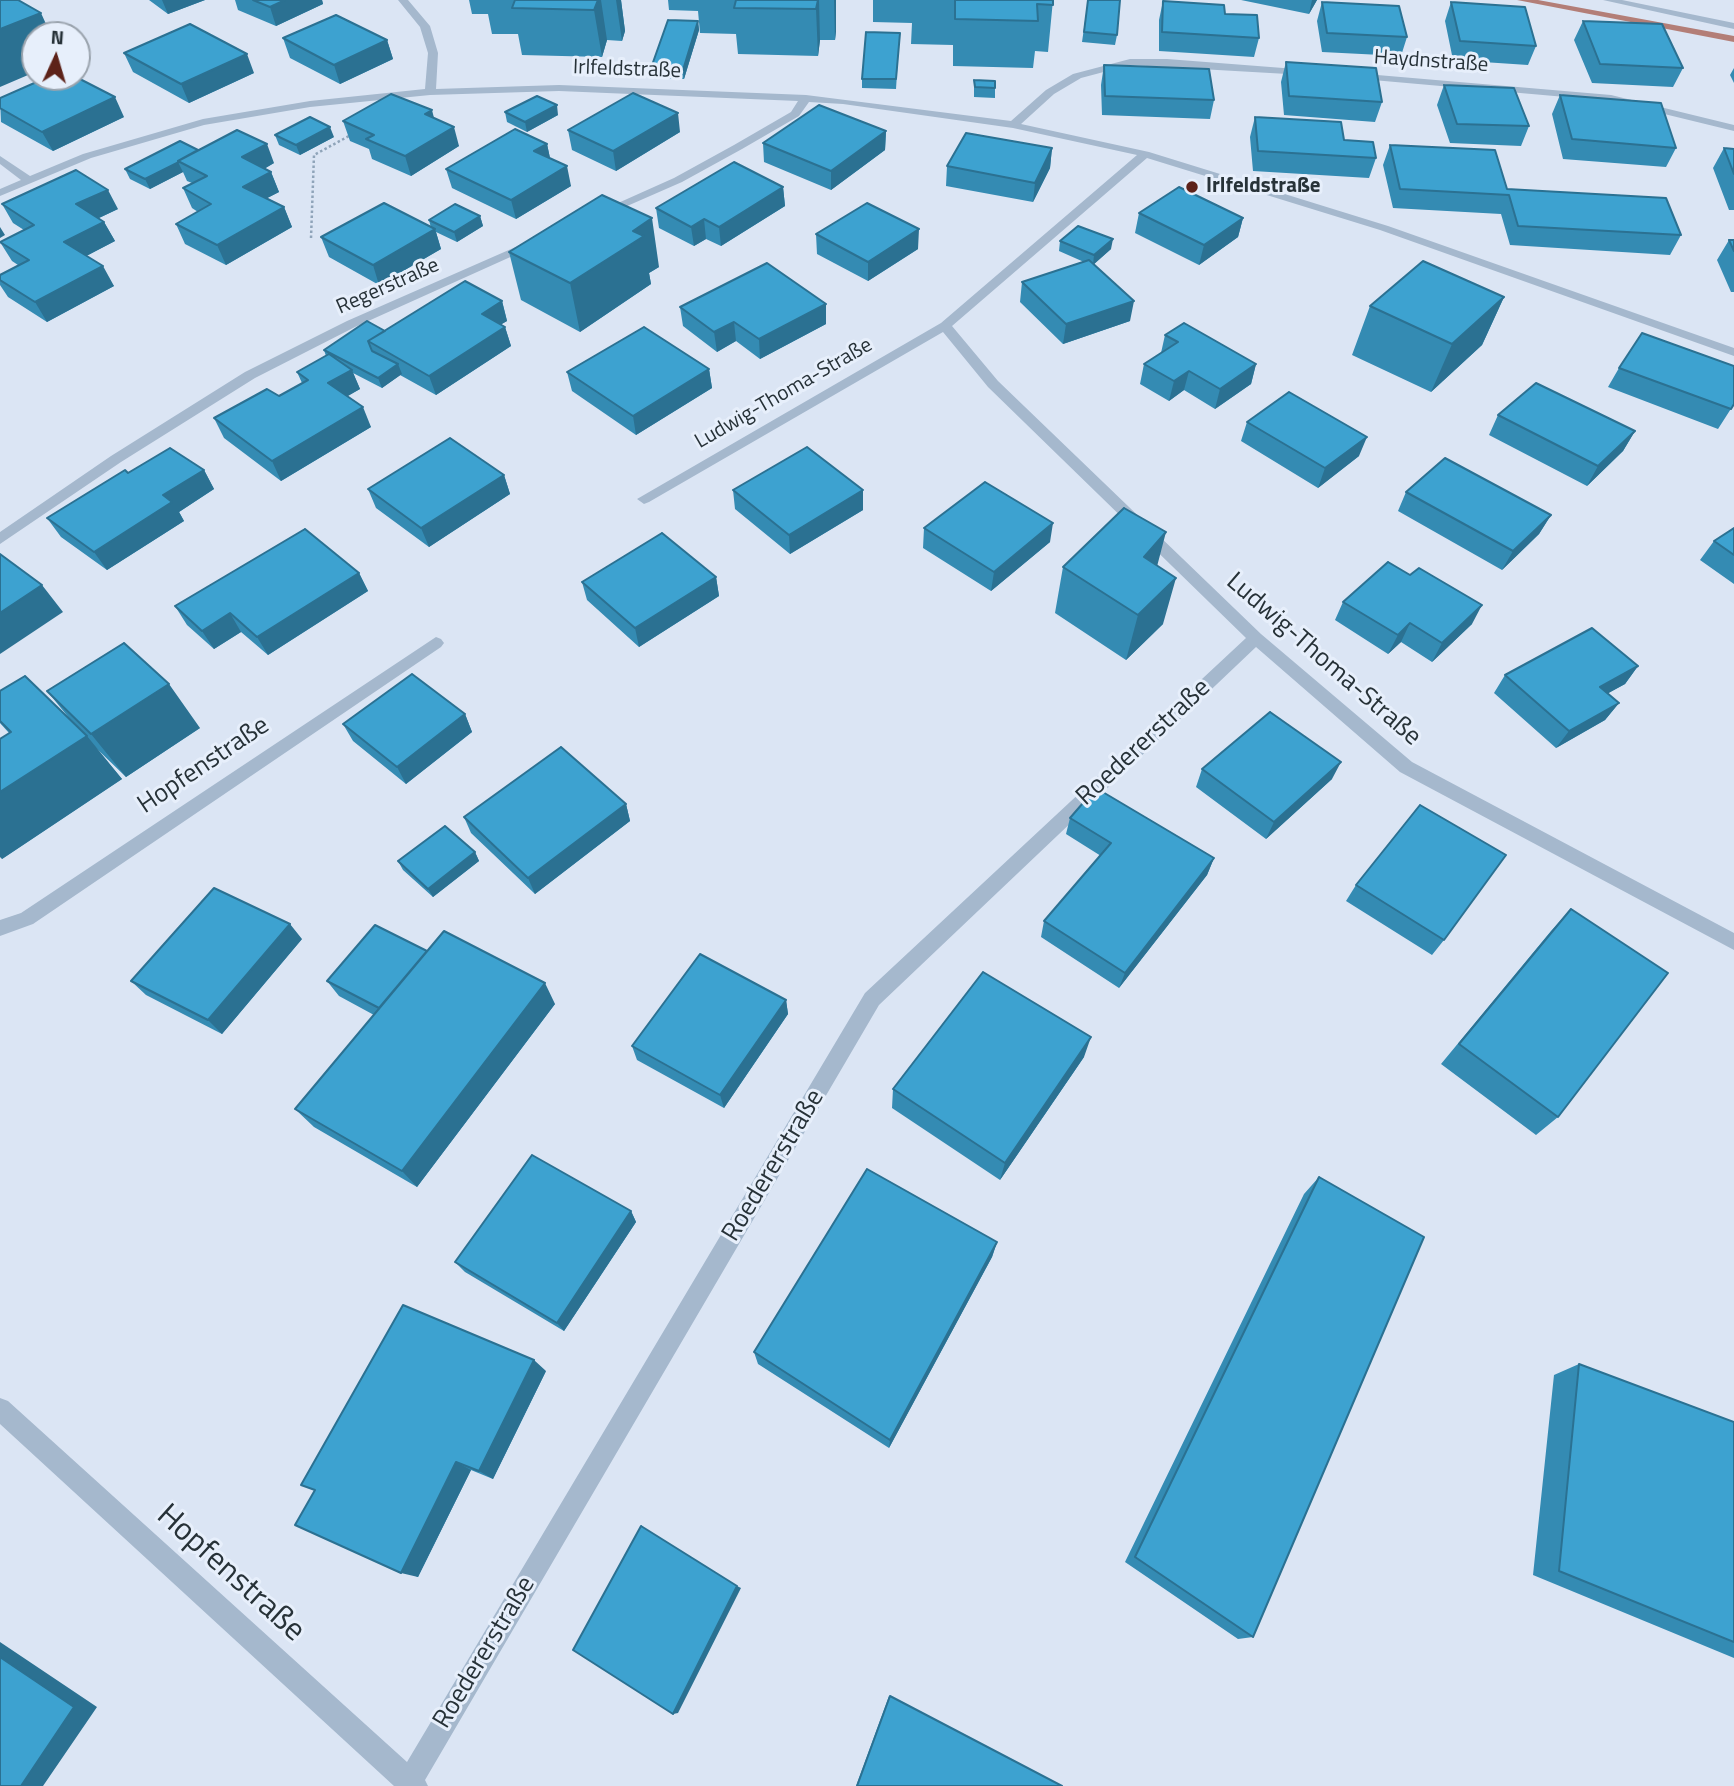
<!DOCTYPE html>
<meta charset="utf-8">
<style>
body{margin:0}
#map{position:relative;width:1734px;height:1786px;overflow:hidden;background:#dbe5f4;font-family:"Titillium Web",sans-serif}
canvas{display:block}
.north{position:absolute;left:21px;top:21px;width:70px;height:70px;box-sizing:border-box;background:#e7effb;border:2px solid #9aa3ad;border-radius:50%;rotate:4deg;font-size:19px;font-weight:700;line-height:28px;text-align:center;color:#273238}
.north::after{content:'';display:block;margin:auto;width:24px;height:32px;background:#5d2219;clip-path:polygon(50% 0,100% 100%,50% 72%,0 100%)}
</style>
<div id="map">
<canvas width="1734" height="1786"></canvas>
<div class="north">N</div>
</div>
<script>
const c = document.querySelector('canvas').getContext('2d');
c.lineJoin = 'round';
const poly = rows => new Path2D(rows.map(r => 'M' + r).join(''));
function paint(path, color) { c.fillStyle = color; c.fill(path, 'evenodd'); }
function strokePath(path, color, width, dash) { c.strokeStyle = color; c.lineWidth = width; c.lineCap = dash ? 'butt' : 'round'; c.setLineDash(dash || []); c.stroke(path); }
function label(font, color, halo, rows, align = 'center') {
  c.font = font + ' "Titillium Web",sans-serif'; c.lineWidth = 6; c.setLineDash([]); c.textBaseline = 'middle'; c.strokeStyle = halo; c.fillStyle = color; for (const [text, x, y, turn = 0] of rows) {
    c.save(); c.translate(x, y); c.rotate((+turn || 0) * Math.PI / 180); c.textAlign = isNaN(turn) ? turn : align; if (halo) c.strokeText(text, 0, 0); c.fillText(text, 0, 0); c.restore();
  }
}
paint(poly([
 [1517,0,1538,0,1734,36,1734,42,1517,0]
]), '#b37e77');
strokePath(poly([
 [311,238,314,155,349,136]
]), '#8fa4b9', 2.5, [2.5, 2.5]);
paint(poly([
 [398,0,408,0,430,26,438,53,436,89,559,85,806,95,1011,121,1046,90,1073,74,1130,59,1167,59,1309,70,1309,74,1305,75,1130,65,1081,78,1054,94,1021,124,1149,152,1388,226,1734,348,1734,356,1380,230,1147,158,952,326,998,381,1261,634,1412,762,1734,933,1734,950,1400,772,1256,647,879,1005,425,1780,428,1786,394,1786,0,1424,0,1398,8,1401,407,1762,865,993,1246,638,988,387,943,332,649,502,644,504,637,499,941,323,1137,155,1013,128,843,104,809,102,799,116,742,149,682,182,602,217,598,216,598,212,674,178,734,145,791,112,798,101,559,91,430,95,310,107,204,125,91,158,0,196,0,189,21,180,0,164,0,156,30,176,83,154,203,119,310,101,425,89,428,53,420,27,398,0],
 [1603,0,1622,0,1734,23,1734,29,1603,0],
 [1354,73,1611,95,1734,125,1734,131,1611,101,1350,78,1349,76,1354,73],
 [527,242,537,245,355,327,255,378,121,462,0,544,0,532,111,456,245,372,347,321,527,242],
 [436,637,441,639,444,643,441,647,33,924,0,936,0,920,21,913,436,637]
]), '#a5b8cd');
paint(poly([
 [149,0,205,0,168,14],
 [235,0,322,0,323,4,276,26,238,10],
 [469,0,621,0,625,31,622,41,607,40,602,57,522,55,518,34,492,34,488,14,472,14],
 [668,0,836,0,836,31,835,40,820,40,818,56,738,54,736,34,700,33,698,11,669,10],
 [859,0,1053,0,1048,52,1035,51,1033,68,953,66,953,45,911,44,912,23,873,22,873,0],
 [1088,0,1117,35,1115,45,1082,42],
 [1241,0,1317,0,1309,14],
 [1163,1,1225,14,1259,38,1254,57,1159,51,1159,20],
 [1322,2,1407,37,1401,56,1322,52,1317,21],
 [1451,2,1536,46,1528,65,1453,60,1445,21],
 [698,21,699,30,684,79,653,78,651,68],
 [1583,21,1683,68,1673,87,1592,83,1574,40],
 [283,38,387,40,393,59,340,84,290,58],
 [899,42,896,89,862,88,862,79],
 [124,53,254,73,189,103,133,72],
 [1286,62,1382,102,1375,122,1284,115,1281,82],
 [1104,65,1214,100,1210,119,1102,115,1101,85],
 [1734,68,1734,83,1730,75],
 [974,80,995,88,995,98,974,97],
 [1444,85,1529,126,1521,146,1450,143,1437,105],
 [1560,95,1676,148,1666,167,1563,159,1552,114],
 [0,98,124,117,53,151,1,122],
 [505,112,558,115,527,132,507,122],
 [1255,117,1344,140,1376,158,1369,178,1253,171,1250,137],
 [434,118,459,146,411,176,372,159,369,149,350,141,343,121],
 [568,130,680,132,616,171,572,150],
 [886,131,885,150,831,190,764,162,763,143],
 [275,135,334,137,300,155,279,145],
 [547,144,550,158,571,186,516,219,452,188,446,169],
 [1390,145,1507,189,1681,235,1670,255,1510,245,1501,214,1393,208,1383,165],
 [1052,148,1050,168,1033,202,946,186,947,166],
 [1724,148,1734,149,1734,210,1729,210,1713,168],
 [198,150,274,163,264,169,271,172,279,192,267,198,284,207,292,227,226,265,185,244,176,224,198,212,192,208,183,188,192,183,187,181,183,172,150,189,130,179,125,169],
 [783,187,785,206,721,246,706,239,694,246,659,228,656,208],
 [2,204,118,209,99,218,104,222,115,241,86,256,114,286,47,322,8,297,0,285,0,275,18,265,12,261,0,242,24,230,13,223],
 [1139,213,1243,218,1238,237,1199,265,1135,233],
 [480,216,483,226,457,242,436,232,441,249,379,285,329,257,321,237,431,228,429,220],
 [816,234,918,249,868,281,817,254],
 [1729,240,1734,240,1734,292,1731,292,1717,260],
 [1060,241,1111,249,1094,264,1130,321,1063,344,1020,302,1022,282,1084,262,1059,251],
 [509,252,659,267,649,273,651,284,580,332,521,300],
 [1504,297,1482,345,1431,392,1352,355,1370,306],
 [502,301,507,321,501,324,505,327,511,346,436,395,400,375,382,388,353,373,360,389,347,396,371,427,281,481,224,438,214,418,279,396,302,383,297,372,326,356,324,350,385,331],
 [826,304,826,324,760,359,736,341,717,352,683,326,680,307],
 [1165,335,1256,364,1251,384,1215,409,1184,390,1169,401,1140,384,1144,364,1161,353],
 [1619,368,1734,404,1718,429,1608,387],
 [709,369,712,388,636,435,572,391,567,372],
 [1498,415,1635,431,1623,451,1587,486,1489,435],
 [1247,422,1359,456,1318,488,1241,441],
 [204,470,214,489,179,512,184,521,107,570,61,537,47,518,128,473],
 [504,475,510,494,429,547,376,508,368,489],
 [733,490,863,490,863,510,790,554,735,509],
 [1406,492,1551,515,1539,534,1502,570,1398,511],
 [924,528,1050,542,991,591,923,548],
 [1734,528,1734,584,1700,560,1714,541],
 [1157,565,1163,624,1126,660,1055,613,1063,567],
 [359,573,368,591,268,655,241,632,214,649,187,625,175,606],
 [716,577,719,596,639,647,587,600,582,582],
 [1343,602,1472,624,1432,662,1401,642,1388,654,1335,620],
 [1638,666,1625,684,1608,693,1619,703,1605,720,1556,748,1494,693,1505,675],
 [0,691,74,724,47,691,200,728,126,777,95,747,122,779,2,859,9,733,0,723],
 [465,714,472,732,406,784,353,741,343,724],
 [1202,769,1332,779,1266,839,1196,787],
 [626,804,630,821,535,894,471,833,464,817],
 [1070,818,1214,858,1207,875,1119,988,1041,937,1044,921,1101,856,1066,834],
 [475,852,479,861,433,897,403,870,398,861],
 [1356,885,1444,940,1432,955,1346,901],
 [1571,909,1558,1117,1536,1135,1441,1064,1551,931],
 [302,939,222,1034,146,995,131,981],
 [427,951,555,1004,417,1187,314,1127,295,1109,374,1015,339,996,327,981],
 [786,1000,788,1014,724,1108,637,1060,632,1046],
 [1084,1057,1000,1180,892,1108,893,1089],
 [1319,1177,1253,1637,1238,1639,1125,1562,1304,1194],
 [631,1211,636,1222,564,1331,465,1272,455,1262],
 [997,1242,992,1257,889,1448,758,1364,754,1352],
 [1579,1364,1734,1422,1734,1658,1533,1575,1554,1375],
 [546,1371,493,1479,471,1470,418,1577,295,1525],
 [889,1696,1062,1786,856,1786]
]), '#348bb3');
paint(poly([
 [162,0,205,0,168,14],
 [285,0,322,0,323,4,276,26,270,7],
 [598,0,601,0,607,40,602,57,594,10],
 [616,0,621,0,625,31,622,41],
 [818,0,819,0,820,40,818,56,816,9],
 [834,0,836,0,836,31,835,40],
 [1312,0,1317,0,1309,14],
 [41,13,51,35,35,35,35,72,0,87,0,29],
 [698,21,699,30,684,79,683,70],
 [387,40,393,59,340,84,334,65],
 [247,54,254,73,189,103,181,84],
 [115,97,124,117,53,151,42,132],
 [557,105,558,115,527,132,525,122],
 [432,110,437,130,425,114],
 [678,113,680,132,616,171,613,151],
 [330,127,334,137,300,155,296,145],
 [454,127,459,146,411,176,405,156],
 [886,131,885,150,831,190,831,171],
 [267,144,274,163,250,177,242,157],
 [547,144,551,163,534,151],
 [1052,148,1050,168,1033,202,1035,183],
 [178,162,183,172,150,189,145,179],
 [567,166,571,186,516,219,511,200],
 [271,172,279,192,252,206,243,187],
 [783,187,785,206,721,246,719,227],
 [108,190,118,209,86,224,76,204],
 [284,207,292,227,226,265,217,245],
 [480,216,483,226,457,242,454,232],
 [652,218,659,267,649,273,651,284,580,332,570,283,633,231],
 [1243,218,1238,237,1199,265,1204,245],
 [704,219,706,239,694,246,691,227],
 [104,222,115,241,75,262,64,242],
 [0,227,5,235,0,238],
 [435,229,441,249,379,285,373,265],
 [919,229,918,249,868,281,868,262],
 [1113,239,1111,249,1093,265,1094,255],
 [103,266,114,286,47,322,35,302],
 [1504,297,1482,345,1431,392,1452,344],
 [502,301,507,321,487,333,482,314],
 [1134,301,1130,321,1063,344,1066,324],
 [826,304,826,324,760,359,759,339],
 [734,322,736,341,717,352,714,332],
 [505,327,511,346,436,395,429,376],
 [398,364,402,374,382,388,378,378],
 [1256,364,1251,384,1215,409,1220,389],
 [709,369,712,388,636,435,633,416],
 [352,370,360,389,336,403,328,383],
 [1189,371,1184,390,1169,401,1174,381],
 [363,407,371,427,281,481,272,461],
 [1635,431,1623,451,1587,486,1598,466],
 [1367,437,1359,456,1318,488,1325,468],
 [204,470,214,489,179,512,184,521,107,570,94,552,163,495],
 [504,475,510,494,429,547,421,528],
 [863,490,863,510,790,554,789,535],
 [1551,515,1539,534,1502,570,1513,551],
 [1053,523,1050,542,991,591,994,572],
 [1166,532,1154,578,1144,557],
 [359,573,368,591,268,655,257,637],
 [716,577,719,596,639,647,635,628],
 [1176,578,1163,624,1126,660,1138,615],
 [42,585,63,612,0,654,0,613],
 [1482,605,1472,624,1432,662,1442,643],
 [230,613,241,632,214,649,202,631],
 [1410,623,1401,642,1388,654,1398,635],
 [1638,666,1625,684,1587,705,1600,687],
 [169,684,200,728,126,777,91,734],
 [1619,703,1605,720,1556,748,1569,731],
 [465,714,472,732,406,784,397,767],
 [87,736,122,779,2,859,0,857,0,792],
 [1341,762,1332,779,1266,839,1274,822],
 [626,804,630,821,535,894,528,878],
 [475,852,479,861,433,897,428,889],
 [1214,858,1207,875,1119,988,1125,973],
 [290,924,302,939,222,1034,208,1020],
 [545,983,555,1004,417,1187,402,1171],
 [786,1000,788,1014,724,1108,720,1095],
 [1091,1037,1084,1057,1000,1180,1005,1163],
 [631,1211,636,1222,564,1331,557,1323],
 [997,1242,992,1257,889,1448,890,1440],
 [534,1360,546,1371,493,1479,479,1471],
 [456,1462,471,1470,418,1577,401,1573],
 [737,1586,741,1588,678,1713,673,1714],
 [0,1642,97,1707,43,1786,21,1786,0,1657]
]), '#2b7192');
const building = poly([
 [0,0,18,0,41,13,0,29,0,0],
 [253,0,285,0,270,7,253,0],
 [515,0,598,0,594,10,512,8,515,0],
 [736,0,818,0,816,9,734,8,736,0],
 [955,0,1053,0,1053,5,1037,4,1038,21,955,19,955,0],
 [1088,0,1120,0,1117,35,1084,32,1088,0],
 [1163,1,1224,5,1225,14,1257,15,1259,38,1162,32,1163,1],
 [1322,2,1399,6,1407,37,1327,33,1322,2],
 [1451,2,1525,7,1536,46,1460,41,1451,2],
 [336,15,387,40,334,65,283,38,336,15],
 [668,20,698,21,683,70,651,68,668,20],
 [1583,21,1662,24,1683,68,1600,64,1583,21],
 [190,24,247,54,181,84,124,53,190,24],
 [866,32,900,33,896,79,862,79,866,32],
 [1286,62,1376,68,1382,102,1289,96,1286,62],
 [1104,65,1209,69,1214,100,1105,96,1104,65],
 [48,77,76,77,115,97,42,132,0,108,0,98,48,77],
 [974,80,995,81,995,88,975,87,974,80],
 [1444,85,1514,88,1529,126,1457,124,1444,85],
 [633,93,678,113,613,151,568,130,633,93],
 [391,94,432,110,425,114,454,127,405,156,366,139,374,135,343,121,391,94],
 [1560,95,1661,103,1676,148,1572,139,1560,95],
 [537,96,557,105,525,122,505,112,537,96],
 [819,105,886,131,831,171,763,143,819,105],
 [310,117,330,127,296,145,275,135,310,117],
 [1255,117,1341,122,1344,140,1373,142,1376,158,1258,151,1255,117],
 [515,129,547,144,534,151,567,166,511,200,446,169,515,129],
 [237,130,267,144,242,157,271,172,243,187,284,207,217,245,176,224,211,204,183,188,207,176,178,161,237,130],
 [966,133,1052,148,1035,183,947,166,966,133],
 [180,141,198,150,178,161,179,162,145,179,125,169,180,141],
 [1390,145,1495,150,1507,189,1666,198,1681,235,1518,226,1509,195,1400,189,1390,145],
 [1724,148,1734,149,1734,174,1724,148],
 [734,162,783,187,719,227,704,219,691,227,656,208,734,162],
 [76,170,108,190,76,204,104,222,64,242,103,266,35,302,0,280,0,275,29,260,0,242,34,225,2,204,76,170],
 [1179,187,1243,218,1204,245,1139,213,1179,187],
 [602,195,652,218,633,231,644,236,570,283,509,252,602,195],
 [384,203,435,229,373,265,321,237,384,203],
 [867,203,919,229,868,262,816,234,867,203],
 [455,204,480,216,454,232,429,220,455,204],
 [1078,226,1113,239,1094,255,1060,241,1078,226],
 [1729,240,1734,240,1734,251,1729,240],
 [1089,260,1134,301,1066,324,1022,282,1089,260],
 [1423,261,1504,297,1452,344,1370,306,1423,261],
 [767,263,826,304,759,339,734,322,714,332,680,307,767,263],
 [465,281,502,301,482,314,505,327,429,376,368,341,465,281],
 [367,321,385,331,368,341,372,351,398,364,378,378,324,350,367,321],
 [1184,323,1256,364,1220,389,1189,371,1174,381,1144,364,1178,342,1165,335,1184,323],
 [644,327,709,369,633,416,567,372,644,327],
 [1642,333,1734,366,1734,404,1731,409,1619,368,1642,333],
 [329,354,352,370,328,383,363,407,272,461,214,418,267,389,279,396,308,380,297,372,329,354],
 [1536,383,1635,431,1598,466,1498,415,1536,383],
 [1289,392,1367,437,1325,468,1247,422,1289,392],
 [450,438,504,475,421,528,368,489,450,438],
 [807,447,863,490,789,535,733,490,807,447],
 [170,448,204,470,163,495,172,502,94,552,47,518,125,470,128,473,170,448],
 [1445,458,1551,515,1513,551,1406,492,1445,458],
 [985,482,1053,523,994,572,924,528,985,482],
 [1124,508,1166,532,1144,557,1176,578,1138,615,1063,567,1124,508],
 [1734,528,1734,555,1714,541,1734,528],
 [305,529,359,573,257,637,230,613,202,631,175,606,305,529],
 [662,533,716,577,635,628,582,582,662,533],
 [0,554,42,585,0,613,0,554],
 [1388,562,1410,575,1419,568,1482,605,1442,643,1410,623,1398,635,1343,602,1388,562],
 [1592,628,1638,666,1600,687,1619,703,1569,731,1505,675,1592,628],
 [124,643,169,684,91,734,47,691,124,643],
 [412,674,465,714,397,767,343,724,412,674],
 [25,676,87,736,0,792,0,739,11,732,0,721,0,691,25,676],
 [1270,712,1341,762,1274,822,1202,769,1270,712],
 [561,747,626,804,528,878,464,817,561,747],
 [1096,788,1214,858,1125,973,1044,921,1111,843,1070,818,1096,788],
 [1420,805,1506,855,1444,940,1356,885,1420,805],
 [445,826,475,852,428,889,398,861,445,826],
 [214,888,290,924,208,1020,131,981,214,888],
 [1571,909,1668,973,1558,1117,1459,1044,1571,909],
 [375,925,427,951,379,1008,327,981,375,925],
 [444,931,545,983,402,1171,295,1109,444,931],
 [700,954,786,1000,720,1095,632,1046,700,954],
 [983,972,1091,1037,1005,1163,893,1089,983,972],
 [532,1155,631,1211,557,1323,455,1262,532,1155],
 [867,1169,997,1242,890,1440,754,1352,867,1169],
 [1319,1177,1424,1237,1253,1637,1135,1557,1319,1177],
 [403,1305,534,1360,479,1471,456,1462,401,1573,295,1525,315,1490,301,1485,403,1305],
 [1579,1364,1734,1422,1734,1642,1559,1571,1579,1364],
 [641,1526,737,1586,673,1714,573,1650,641,1526],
 [0,1657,74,1707,21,1786,0,1786,0,1657],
 [890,1696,1062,1786,857,1786,890,1696]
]);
paint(building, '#3da2d0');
strokePath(building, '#2b7192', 2);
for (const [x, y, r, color] of [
 [1192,187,7,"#5d2219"]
]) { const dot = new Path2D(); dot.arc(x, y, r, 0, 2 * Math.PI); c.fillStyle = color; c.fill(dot); strokePath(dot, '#e7effb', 2.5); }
label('21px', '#273238', '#e7effb', [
 ["Haydnstraße",1431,62,4],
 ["Irlfeldstraße",627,70,2],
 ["Regerstraße",388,287,-24],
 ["Ludwig-Thoma-Straße",784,394,-30]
]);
label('bold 21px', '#273238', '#e7effb', [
 ["Irlfeldstraße",1206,187]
], 'left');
label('26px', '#273238', '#e7effb', [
 ["Ludwig-Thoma-Straße",1323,660,41],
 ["Roedererstraße",1144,743,-43],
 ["Hopfenstraße",204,766,-34],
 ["Roedererstraße",774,1166,-59],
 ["Roedererstraße",485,1653,-59]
]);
label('32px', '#273238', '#e7effb', [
 ["Hopfenstraße",230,1574,42]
]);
</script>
